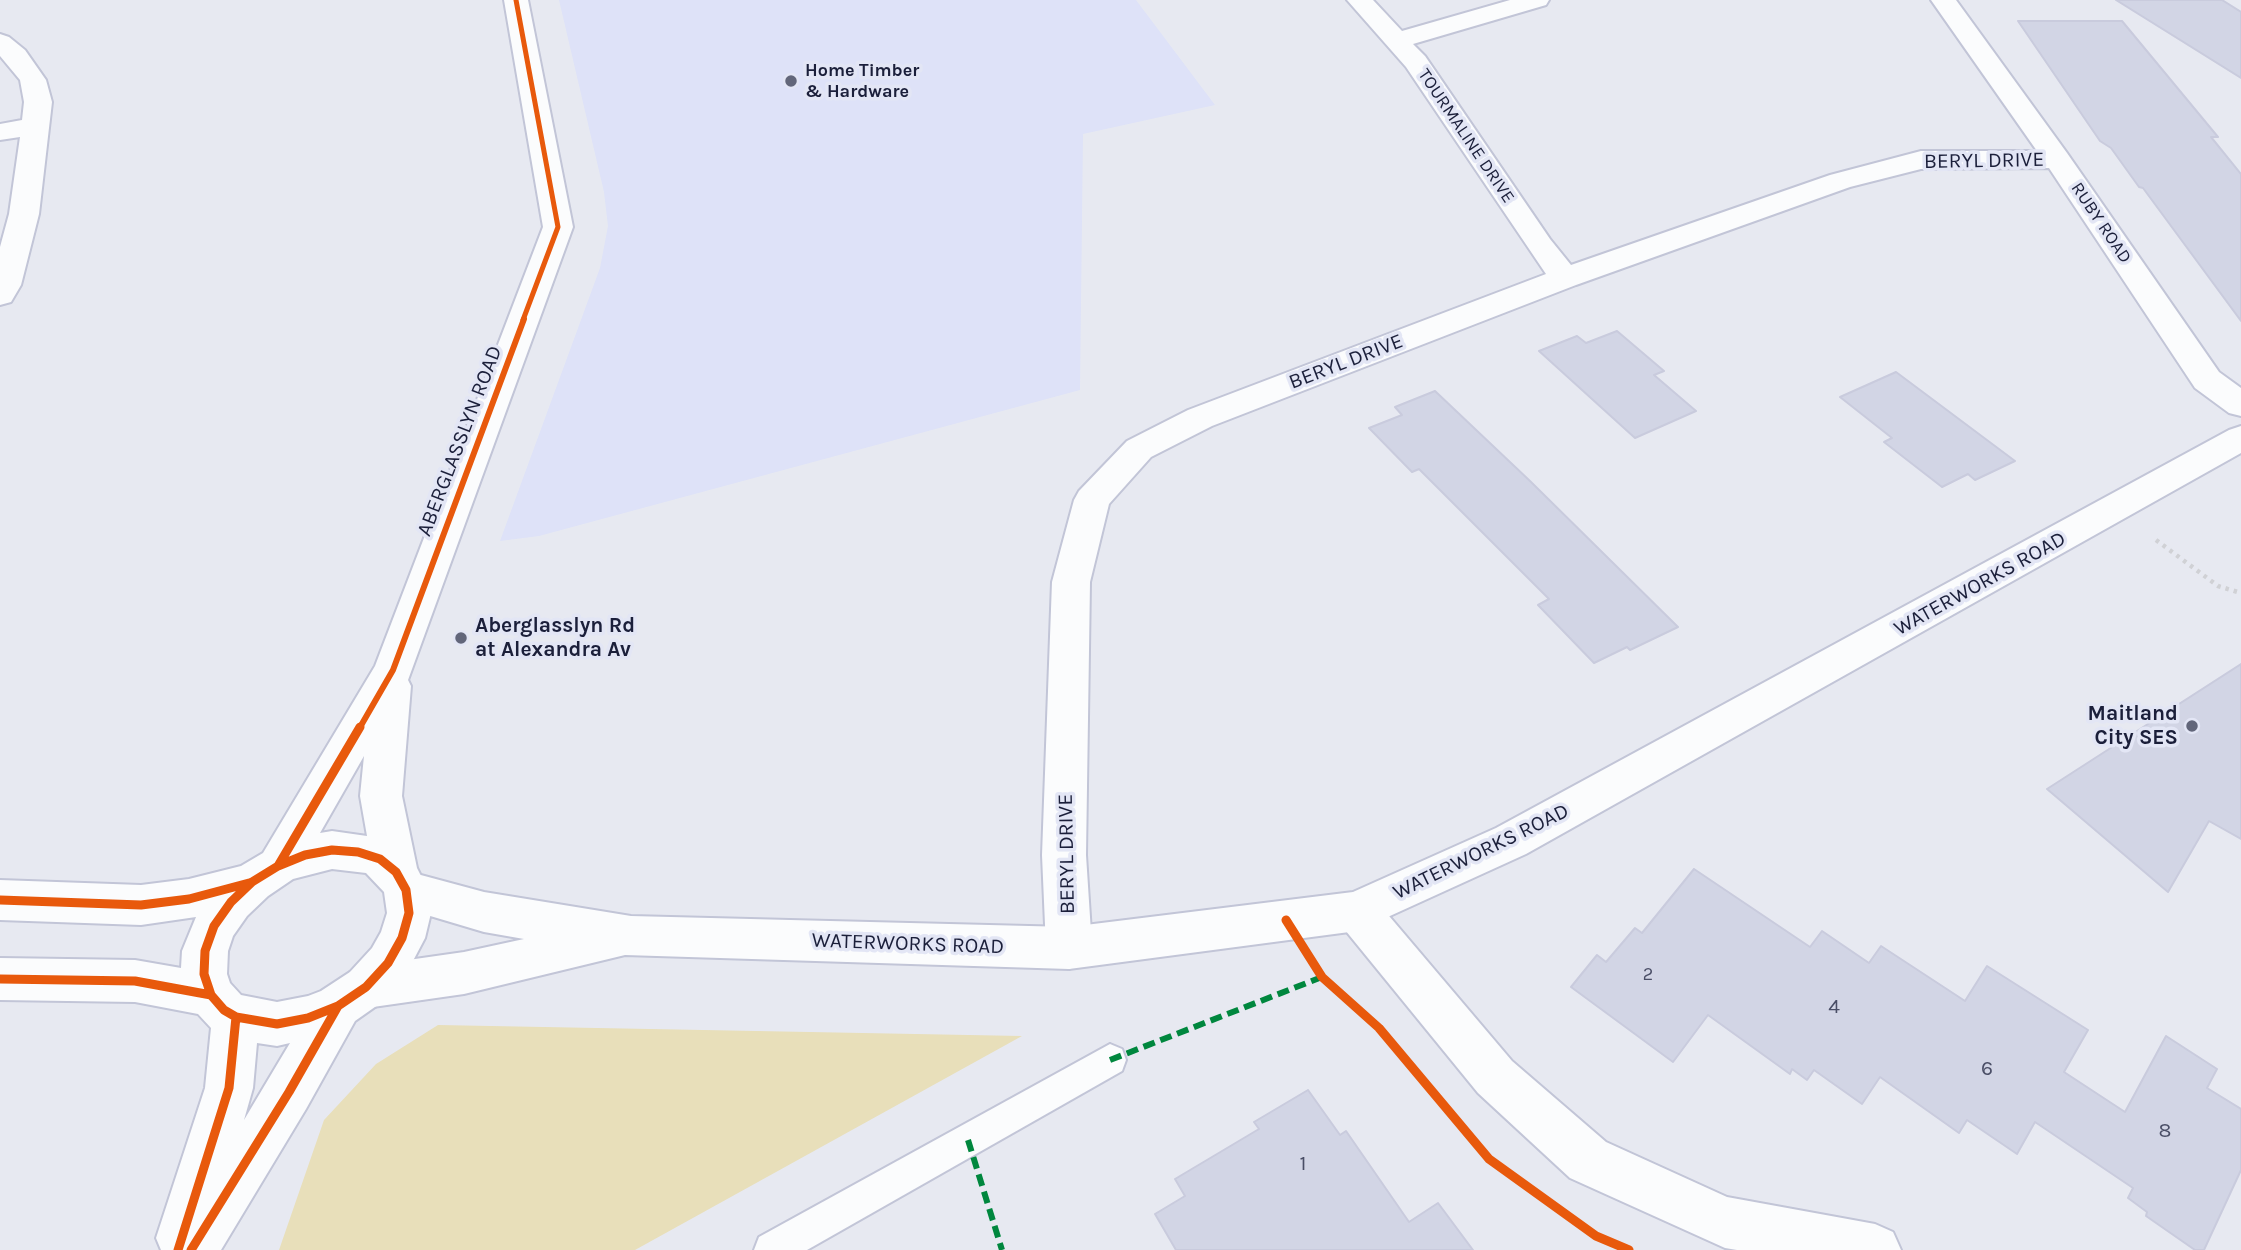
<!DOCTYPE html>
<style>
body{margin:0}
canvas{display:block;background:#e7e9f1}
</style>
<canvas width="2241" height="1250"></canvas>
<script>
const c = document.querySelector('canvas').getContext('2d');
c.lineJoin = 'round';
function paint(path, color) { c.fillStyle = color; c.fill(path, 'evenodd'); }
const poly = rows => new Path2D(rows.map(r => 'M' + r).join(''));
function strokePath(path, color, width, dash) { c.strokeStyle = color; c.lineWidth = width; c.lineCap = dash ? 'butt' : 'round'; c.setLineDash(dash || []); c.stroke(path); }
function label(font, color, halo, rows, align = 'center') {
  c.font = font + ' Karla,sans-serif'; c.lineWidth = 7; c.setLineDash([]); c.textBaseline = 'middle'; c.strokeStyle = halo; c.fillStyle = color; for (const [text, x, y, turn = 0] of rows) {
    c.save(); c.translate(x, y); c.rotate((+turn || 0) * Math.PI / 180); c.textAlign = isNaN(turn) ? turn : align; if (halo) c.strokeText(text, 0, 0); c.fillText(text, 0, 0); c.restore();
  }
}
paint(poly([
 [559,0,1136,0,1215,105,1083,134,1080,390,539,536,500,541,600,268,608,226,604,192]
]), '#dee2f8');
paint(poly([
 [438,1025,1022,1036,635,1250,279,1250,324,1120,376,1064]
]), '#e8dfba');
const building = poly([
 [2116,0,2222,0,2241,12,2241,78,2116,0],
 [2018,21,2122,21,2218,137,2211,137,2241,174,2241,321,2143,188,2139,187,2111,148,2100,141,2018,21],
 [1617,331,1664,371,1654,375,1696,411,1635,438,1539,351,1577,336,1586,343,1617,331],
 [1896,372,2015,461,1975,480,1968,474,1942,487,1884,442,1892,438,1840,397,1896,372],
 [1435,391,1530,481,1678,627,1630,650,1627,647,1594,663,1538,605,1549,599,1419,469,1412,472,1369,428,1402,415,1395,407,1435,391],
 [2241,664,2241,839,2209,821,2168,892,2047,789,2241,664],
 [1694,869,1810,947,1822,931,1869,963,1881,946,1965,1001,1987,966,2088,1030,2064,1072,2125,1112,2166,1036,2217,1069,2207,1088,2241,1109,2241,1170,2204,1250,2195,1250,2146,1216,2147,1212,2128,1198,2133,1188,2035,1122,2017,1154,1967,1120,1959,1133,1880,1077,1862,1104,1814,1070,1807,1080,1792,1069,1790,1074,1708,1015,1673,1062,1571,987,1597,955,1606,962,1635,928,1642,933,1694,869],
 [1308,1090,1340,1135,1346,1131,1409,1222,1438,1203,1473,1250,1176,1250,1155,1214,1185,1196,1175,1179,1259,1129,1254,1122,1308,1090]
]);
paint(building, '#d2d5e5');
strokePath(building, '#c9cbdd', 2);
const service = poly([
 [1110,1044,1122,1049,1126,1060,1122,1071,807,1250,754,1250,759,1237,1110,1044]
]);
const minor = poly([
 [1347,0,1373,0,1402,31,1510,0,1549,0,1546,5,1413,44,1425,56,1550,239,1571,265,1830,175,1921,151,2037,151,1931,0,1956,0,2067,153,2219,372,2241,388,2241,416,2229,413,2195,388,2049,168,1921,169,1850,187,1576,285,1212,426,1151,457,1109,504,1090,582,1086,855,1092,948,1085,963,1069,969,1053,963,1046,948,1042,855,1052,582,1074,500,1079,491,1127,441,1188,410,1546,274,1406,67,1347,0],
 [0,34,9,37,25,50,46,80,52,102,39,214,21,285,11,302,0,305,0,247,9,214,20,137,0,140,0,124,22,120,24,102,20,80,0,56,0,34],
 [1357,891,1373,897,1512,1061,1606,1142,1727,1197,1875,1224,1893,1232,1901,1250,1737,1250,1725,1248,1570,1178,1478,1093,1341,925,1335,911,1341,897,1357,891]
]);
const tertiary = poly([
 [2241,426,2241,453,1526,854,1357,931,1069,969,625,955,464,994,366,1008,350,1002,343,987,350,972,366,966,464,952,524,939,484,932,390,904,384,890,390,876,406,871,484,892,631,916,1069,927,1353,892,1496,828,2229,430,2241,426]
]);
const secondary = poly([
 [504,0,528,0,573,227,408,680,411,686,402,796,417,868,428,890,431,913,425,938,404,978,382,1002,355,1021,306,1109,221,1250,161,1250,156,1238,205,1088,211,1028,198,1014,135,1002,0,1000,0,958,135,960,181,968,182,951,196,917,141,925,0,920,0,880,141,885,189,879,241,866,263,853,375,666,543,227,504,0],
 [364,756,360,796,367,836,332,831,320,833,364,756],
 [332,869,366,873,384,892,387,913,381,932,372,948,350,972,321,991,308,996,277,1002,241,995,230,983,227,974,228,951,233,936,247,916,268,896,293,879,332,869],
 [257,1043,277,1046,290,1043,244,1120,253,1088,257,1043]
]);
strokePath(service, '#c2c5d7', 4);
strokePath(minor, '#c2c5d7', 4);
strokePath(tertiary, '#c2c5d7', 4);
strokePath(secondary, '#c2c5d7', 4);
strokePath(poly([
 [2156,540,2218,586,2241,593]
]), '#d0d1d5', 4.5, [3.5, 5]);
paint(service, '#fbfcfd');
paint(minor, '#fbfcfd');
paint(tertiary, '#fbfcfd');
paint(secondary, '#fbfcfd');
strokePath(poly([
 [1110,1060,1322,977],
 [968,1140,1002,1250]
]), '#00873e', 6, [12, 6]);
strokePath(poly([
 [516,0,558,227,523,320]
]), '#e8590c', 5);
strokePath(poly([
 [359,729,393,670,524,319]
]), '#e8590c', 6);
strokePath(poly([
 [332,850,358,852,380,859,396,872,406,890,409,913,402,938,388,963,366,987,338,1006,308,1018,277,1024,236,1017,224,1010,211,995,204,974,205,951,214,926,231,902,252,882,278,866,305,855,332,850],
 [278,866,360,727],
 [0,900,141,905,189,899,249,883],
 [1286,920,1322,977,1379,1028,1489,1159,1596,1236,1629,1250],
 [0,979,135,981,211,995],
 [178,1250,229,1088,236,1017],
 [191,1250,289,1092,338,1006]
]), '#e8590c', 9);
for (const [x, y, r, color] of [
 [791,81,7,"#62667a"],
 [461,638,7,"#62667a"],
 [2192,726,7,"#62667a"]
]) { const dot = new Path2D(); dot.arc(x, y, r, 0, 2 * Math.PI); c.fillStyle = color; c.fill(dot); strokePath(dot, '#e3e6f5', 2.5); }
label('bold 18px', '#1b1f3a', '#e3e6f5', [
 ["Home Timber",805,71],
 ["& Hardware",805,92]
], 'left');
label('18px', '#1b1f3a', '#e3e6f5', [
 ["TOURMALINE DRIVE",1466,136,56],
 ["RUBY ROAD",2101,223,56]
]);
label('18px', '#4a4e66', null, [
 ["2",1648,975]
]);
label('21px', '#1b1f3a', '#e3e6f5', [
 ["BERYL DRIVE",1984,161,-1],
 ["BERYL DRIVE",1346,362,-21],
 ["ABERGLASSLYN ROAD",460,441,-69],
 ["WATERWORKS ROAD",1980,584,-29],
 ["WATERWORKS ROAD",1481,852,-26],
 ["BERYL DRIVE",1067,854,-91],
 ["WATERWORKS ROAD",908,944,2]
]);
label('bold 21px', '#1b1f3a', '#e3e6f5', [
 ["Aberglasslyn Rd",475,626],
 ["at Alexandra Av",475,650],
 ["Maitland",2178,714,"right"],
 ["City SES",2178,738,"right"]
], 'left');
label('21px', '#4a4e66', null, [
 ["4",1834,1007],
 ["6",1987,1069],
 ["8",2165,1131],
 ["1",1303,1164]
]);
</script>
